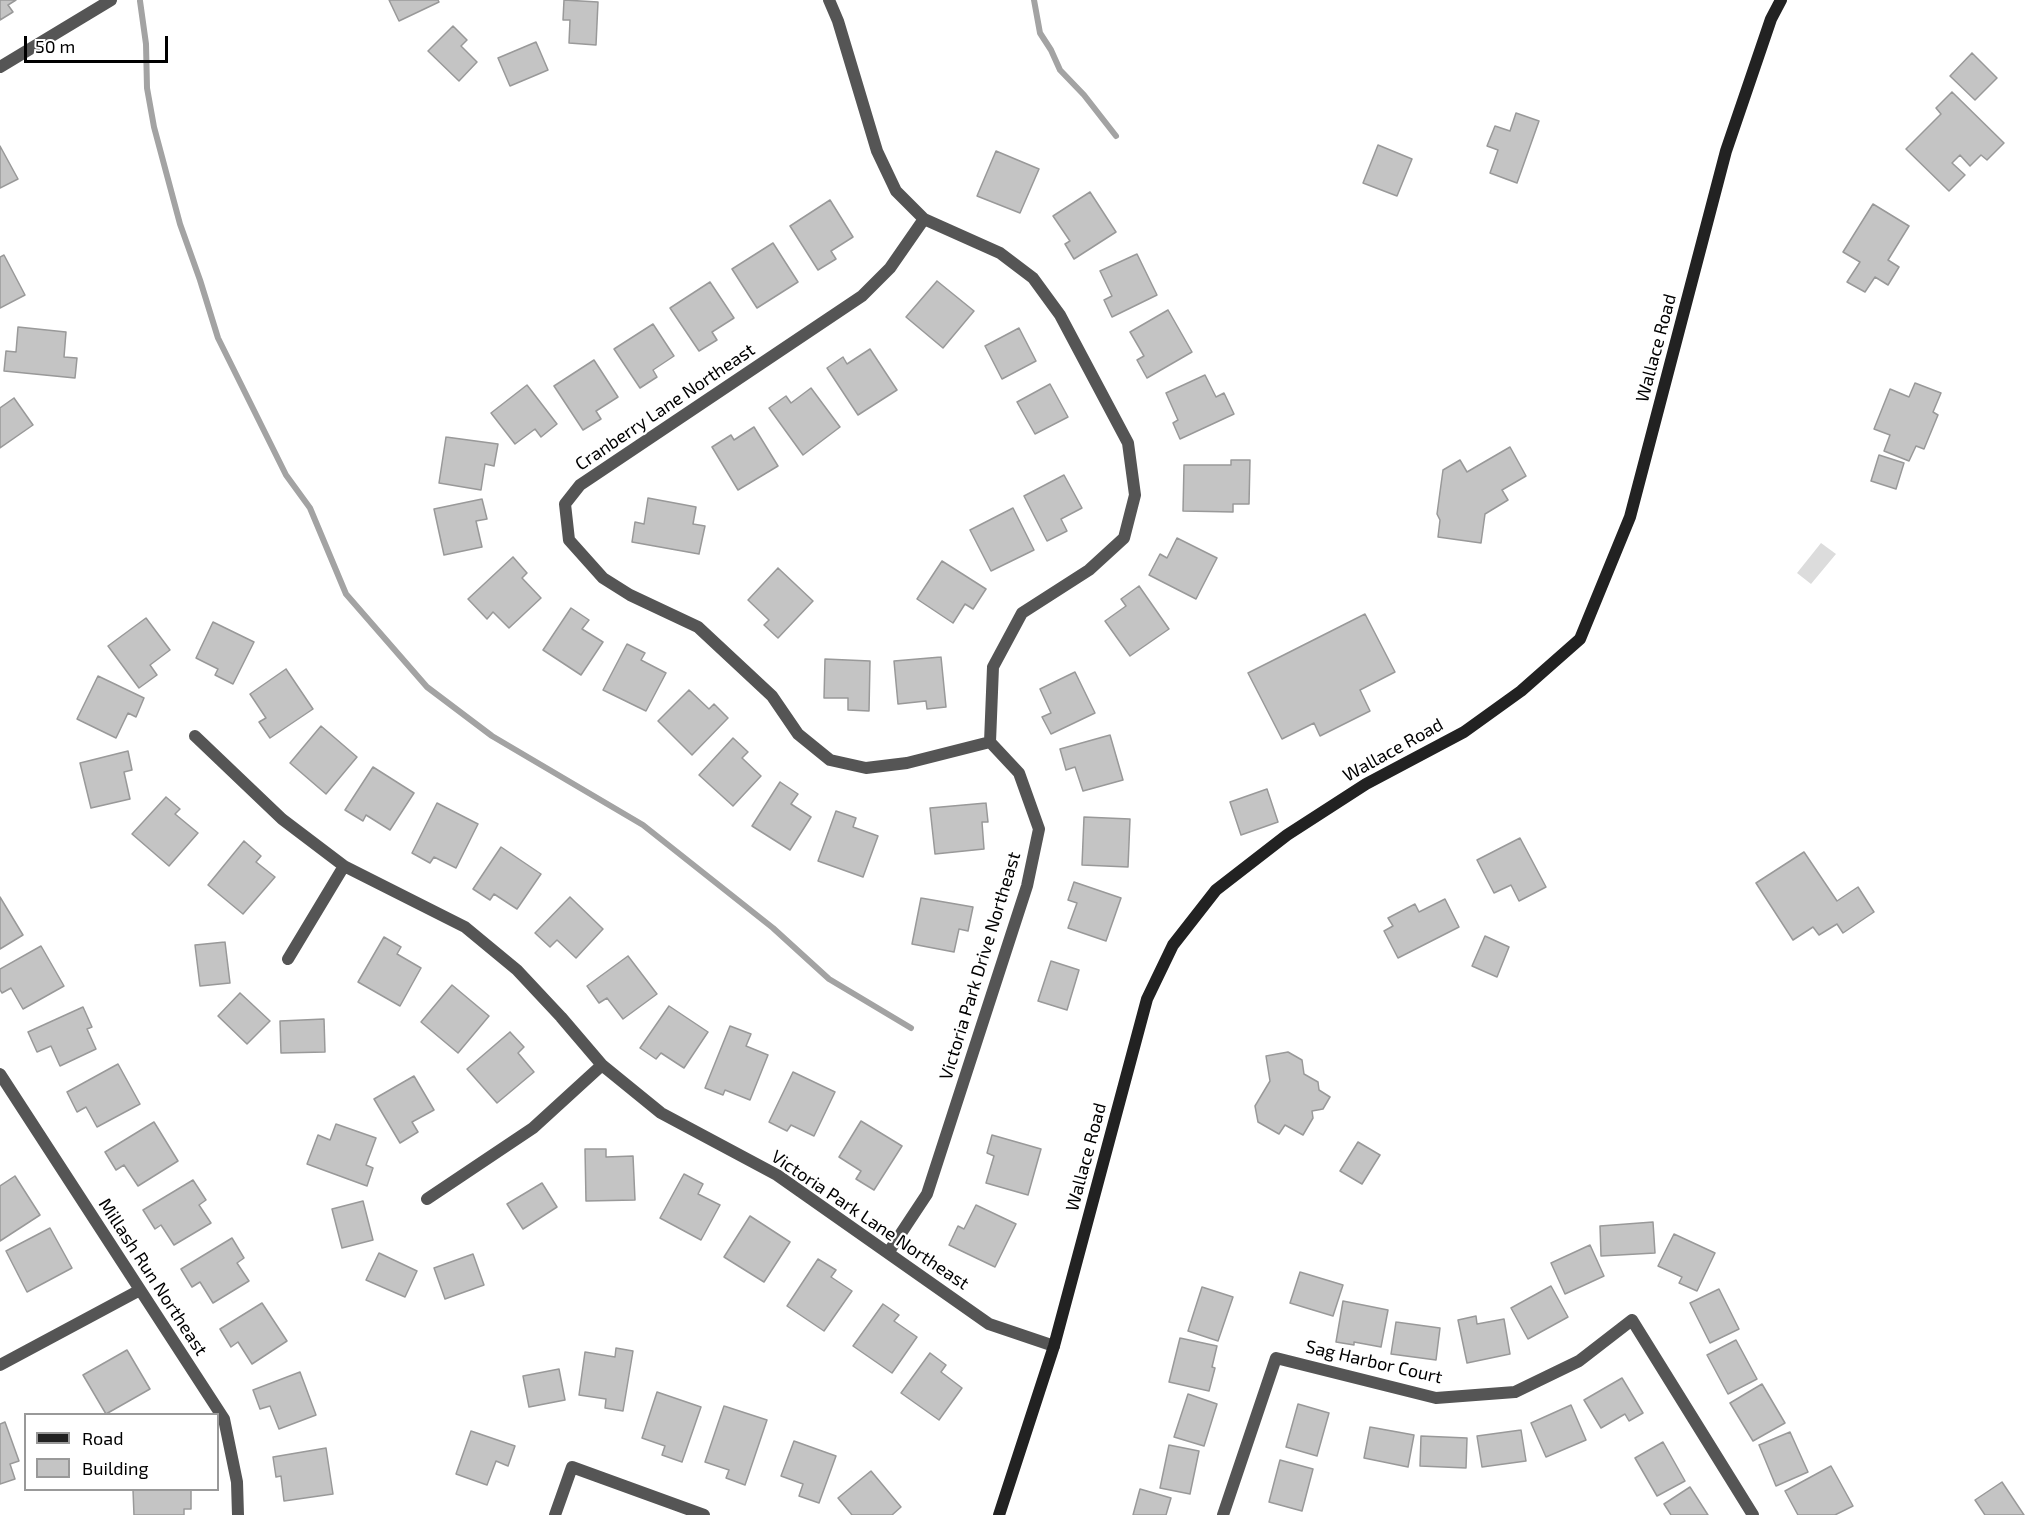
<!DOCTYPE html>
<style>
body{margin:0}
#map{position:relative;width:2040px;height:1515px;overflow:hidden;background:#fff;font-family:"Exo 2",sans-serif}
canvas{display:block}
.legend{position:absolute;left:24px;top:1413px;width:195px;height:78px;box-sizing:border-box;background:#fff;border:2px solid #999;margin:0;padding:8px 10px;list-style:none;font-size:18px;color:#000}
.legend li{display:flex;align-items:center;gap:12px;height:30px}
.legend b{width:30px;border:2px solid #999}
.scale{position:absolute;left:24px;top:36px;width:144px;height:27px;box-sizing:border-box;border:3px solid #000;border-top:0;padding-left:8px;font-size:18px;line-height:21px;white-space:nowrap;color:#000;-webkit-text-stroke:4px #fff;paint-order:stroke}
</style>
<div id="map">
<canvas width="2040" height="1515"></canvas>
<ul class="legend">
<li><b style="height:8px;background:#222"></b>Road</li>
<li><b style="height:16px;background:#c4c4c4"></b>Building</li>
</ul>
<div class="scale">50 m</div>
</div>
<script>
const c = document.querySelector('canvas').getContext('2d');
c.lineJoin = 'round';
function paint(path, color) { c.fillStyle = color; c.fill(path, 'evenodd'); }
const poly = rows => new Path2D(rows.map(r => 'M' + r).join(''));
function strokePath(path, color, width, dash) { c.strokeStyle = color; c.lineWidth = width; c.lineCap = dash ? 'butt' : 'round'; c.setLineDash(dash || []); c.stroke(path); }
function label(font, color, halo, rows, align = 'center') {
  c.font = font + ' "Exo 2",sans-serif'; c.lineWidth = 4.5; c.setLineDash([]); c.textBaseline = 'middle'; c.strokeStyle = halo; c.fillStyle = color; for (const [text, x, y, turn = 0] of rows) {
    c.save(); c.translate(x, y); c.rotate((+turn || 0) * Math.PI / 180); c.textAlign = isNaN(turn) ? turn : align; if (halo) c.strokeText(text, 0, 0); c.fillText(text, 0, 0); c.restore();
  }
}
paint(poly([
 [1821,543,1836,554,1811,584,1797,573]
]), '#dcdcdc');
strokePath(poly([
 [1034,0,1040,33,1051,50,1060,70,1084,95,1116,136],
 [140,1,146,44,147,88,154,127,180,224,200,280,218,338,286,475,310,508,346,594,427,687,492,736,643,825,773,928,829,979,911,1028]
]), '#a3a3a3', 6);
const building = poly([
 [0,0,16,0,8,5,13,12,0,20,0,0],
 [389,0,438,0,439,2,399,21,389,0],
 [564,0,598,2,596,45,569,43,570,20,563,20,564,0],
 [453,26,467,40,461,46,477,62,459,81,428,51,453,26],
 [536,42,548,70,510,86,498,58,536,42],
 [1972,53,1997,78,1975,100,1950,76,1972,53],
 [1952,92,2004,143,1987,160,1981,155,1970,166,1960,155,1952,163,1965,175,1949,191,1906,149,1941,114,1936,108,1952,92],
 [1516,113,1539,121,1517,183,1490,173,1498,150,1487,146,1495,126,1510,131,1516,113],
 [1378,145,1412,159,1397,196,1363,183,1378,145],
 [0,146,18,179,0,188,0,146],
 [996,151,1039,169,1020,213,977,196,996,151],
 [1090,192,1116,232,1074,259,1065,244,1070,241,1053,216,1090,192],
 [830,200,853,237,831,251,836,259,818,270,790,226,830,200],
 [1873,204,1909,226,1888,260,1899,267,1888,285,1875,277,1865,292,1847,282,1860,262,1843,252,1873,204],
 [773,243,798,282,757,308,732,269,773,243],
 [1137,254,1157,295,1112,317,1104,300,1112,296,1100,271,1137,254],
 [4,255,25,295,0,308,0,257,4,255],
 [937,281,974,311,943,348,906,317,937,281],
 [710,282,734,318,712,332,717,340,699,351,670,308,710,282],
 [1168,310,1192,352,1147,378,1137,360,1144,356,1130,332,1168,310],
 [653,324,674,356,653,370,657,377,640,388,614,349,653,324],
 [18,327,66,332,64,357,77,358,75,378,4,371,6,351,16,352,18,327],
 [1019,328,1036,361,1002,379,985,346,1019,328],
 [870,349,897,390,858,415,827,368,843,357,847,364,870,349],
 [594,360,618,397,596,411,601,419,583,430,554,386,594,360],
 [1205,375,1216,397,1224,393,1234,414,1180,439,1173,423,1178,420,1166,393,1205,375],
 [1915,383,1941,393,1933,412,1938,415,1924,449,1916,446,1909,461,1884,451,1890,435,1874,429,1890,389,1909,397,1915,383],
 [1050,384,1068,417,1035,434,1017,402,1050,384],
 [527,385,557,424,541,437,535,429,515,444,491,413,527,385],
 [811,388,840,427,803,455,769,408,786,396,791,403,811,388],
 [14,398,33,425,0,448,0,408,14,398],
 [754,427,778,466,738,490,712,447,731,435,734,440,754,427],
 [446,437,498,444,494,466,485,464,481,490,439,483,446,437],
 [1510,447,1526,476,1502,490,1508,500,1485,514,1481,543,1438,537,1440,520,1437,514,1443,470,1460,460,1467,472,1510,447],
 [1879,455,1904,463,1896,489,1871,481,1879,455],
 [1231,460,1250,460,1249,504,1233,504,1233,512,1183,511,1184,465,1231,465,1231,460],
 [1064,475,1082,508,1061,519,1067,531,1047,541,1024,496,1064,475],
 [648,498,696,507,693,524,705,526,699,554,632,542,635,522,644,524,648,498],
 [482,499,487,519,476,521,482,547,444,555,434,509,482,499],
 [1013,508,1034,550,991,571,970,530,1013,508],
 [1177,538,1217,558,1196,599,1149,575,1160,554,1167,558,1177,538],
 [513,557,527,573,522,578,541,598,509,628,493,612,487,619,468,599,513,557],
 [942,561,986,589,973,609,965,604,953,623,917,599,942,561],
 [778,568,813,601,778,638,764,625,769,620,748,600,778,568],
 [1139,586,1169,629,1130,656,1105,621,1126,606,1121,599,1139,586],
 [571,608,589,620,582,629,603,642,581,675,543,650,571,608],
 [1365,614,1395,672,1360,690,1370,711,1320,736,1314,723,1282,739,1248,673,1365,614],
 [146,618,170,650,150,665,157,675,139,688,108,646,146,618],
 [213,622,254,642,233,684,215,675,218,669,196,658,213,622],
 [627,644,645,653,641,660,666,673,646,711,603,690,627,644],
 [941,657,946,707,927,709,926,701,898,704,894,661,941,657],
 [825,659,870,661,869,711,848,710,848,698,824,698,825,659],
 [286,669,313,709,270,738,259,722,266,718,250,694,286,669],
 [1075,672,1095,713,1051,734,1042,717,1051,713,1040,689,1075,672],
 [98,676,144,698,136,717,128,713,116,738,77,719,98,676],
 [689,690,709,709,714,704,728,718,692,755,658,721,689,690],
 [321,726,357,757,326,794,290,763,321,726],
 [1110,735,1123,780,1083,791,1075,767,1066,770,1060,749,1110,735],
 [733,738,748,752,742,758,761,776,733,806,699,775,733,738],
 [128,751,132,770,124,772,130,799,91,808,80,763,128,751],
 [373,767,414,793,390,830,366,815,363,821,345,810,373,767],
 [780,782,798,794,791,804,811,817,790,850,752,826,780,782],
 [1267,789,1278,822,1241,835,1230,802,1267,789],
 [166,797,180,809,175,814,198,833,169,866,132,834,166,797],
 [437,803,478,824,456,868,434,857,430,863,412,853,437,803],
 [986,803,988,822,982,822,984,849,935,854,930,808,986,803],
 [836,811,856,818,853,827,878,836,863,877,818,861,836,811],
 [1084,817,1130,819,1128,867,1082,865,1084,817],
 [1520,838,1546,887,1519,901,1511,885,1494,893,1477,860,1520,838],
 [244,841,261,856,256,862,275,877,243,914,208,885,244,841],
 [501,847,541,874,517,909,494,894,490,900,473,889,501,847],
 [1804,852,1837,901,1858,887,1874,912,1843,933,1837,924,1819,935,1813,927,1793,940,1756,883,1804,852],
 [1074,882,1121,898,1106,941,1068,928,1077,903,1068,900,1074,882],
 [0,897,23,935,0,949,0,897],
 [570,897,603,929,576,958,557,940,550,947,535,933,570,897],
 [921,898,973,907,968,931,959,929,954,952,912,944,921,898],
 [1445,899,1459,927,1398,958,1384,931,1393,926,1388,918,1415,904,1419,912,1445,899],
 [1485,936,1509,947,1497,977,1472,966,1485,936],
 [384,937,401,947,397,954,421,968,400,1006,358,982,384,937],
 [225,942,230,983,200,986,195,945,225,942],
 [41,946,64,986,23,1009,11,988,2,993,0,990,0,969,41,946],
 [628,956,657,994,623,1019,607,998,599,1003,587,986,628,956],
 [1051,961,1079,970,1067,1010,1038,1001,1051,961],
 [452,985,489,1016,458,1053,421,1022,452,985],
 [240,993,270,1021,247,1044,218,1016,240,993],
 [669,1006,708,1032,684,1068,661,1053,656,1059,640,1048,669,1006],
 [83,1007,92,1027,87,1029,96,1049,60,1066,51,1046,37,1052,28,1032,83,1007],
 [324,1019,325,1052,281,1053,280,1021,324,1019],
 [730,1026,751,1034,746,1046,768,1055,750,1100,725,1090,723,1095,705,1088,730,1026],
 [510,1032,524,1047,518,1053,534,1072,497,1103,467,1069,510,1032],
 [1288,1052,1302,1060,1304,1074,1318,1082,1319,1090,1330,1097,1323,1109,1312,1111,1313,1118,1303,1135,1285,1125,1279,1134,1258,1122,1255,1106,1270,1081,1266,1056,1288,1052],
 [118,1064,140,1104,97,1127,86,1107,77,1112,67,1092,118,1064],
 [793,1072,835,1092,814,1136,791,1125,787,1131,769,1122,793,1072],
 [414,1076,434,1110,412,1122,418,1132,400,1143,374,1099,414,1076],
 [861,1121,902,1146,874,1190,856,1179,861,1171,839,1157,861,1121],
 [154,1122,178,1161,138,1186,124,1165,116,1170,105,1152,154,1122],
 [336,1124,376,1138,366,1165,373,1168,367,1186,307,1164,318,1135,330,1140,336,1124],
 [992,1135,1041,1149,1028,1195,986,1183,994,1156,987,1153,992,1135],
 [1358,1142,1380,1155,1362,1184,1340,1171,1358,1142],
 [585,1149,606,1149,606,1157,633,1156,635,1200,586,1201,585,1149],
 [684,1174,703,1184,698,1194,720,1205,701,1240,660,1218,684,1174],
 [15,1176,40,1215,0,1241,0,1186,15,1176],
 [193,1180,206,1200,199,1205,211,1223,174,1245,161,1225,155,1229,143,1210,193,1180],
 [542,1183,557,1207,523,1229,507,1204,542,1183],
 [363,1201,373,1240,342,1248,332,1209,363,1201],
 [976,1205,1016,1224,995,1267,949,1245,958,1226,964,1229,976,1205],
 [750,1216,790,1242,764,1282,724,1257,750,1216],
 [1653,1222,1655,1253,1601,1256,1600,1226,1653,1222],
 [50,1228,72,1268,27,1292,6,1251,50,1228],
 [1674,1234,1715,1253,1697,1291,1679,1283,1682,1277,1658,1266,1674,1234],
 [232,1238,244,1258,237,1263,249,1281,213,1303,200,1282,192,1287,181,1269,232,1238],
 [1590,1245,1604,1276,1565,1294,1551,1263,1590,1245],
 [379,1253,417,1271,405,1297,366,1280,379,1253],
 [473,1254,484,1285,445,1299,434,1268,473,1254],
 [818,1259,836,1270,831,1277,852,1291,824,1331,787,1306,818,1259],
 [1300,1272,1343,1285,1333,1316,1290,1303,1300,1272],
 [1551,1286,1568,1317,1528,1339,1511,1308,1551,1286],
 [1202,1287,1233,1297,1218,1341,1188,1331,1202,1287],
 [1719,1289,1739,1329,1710,1343,1690,1303,1719,1289],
 [1343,1301,1388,1310,1381,1347,1354,1342,1354,1345,1336,1342,1343,1301],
 [262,1303,287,1341,252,1364,238,1342,231,1347,220,1329,262,1303],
 [883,1304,899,1315,894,1321,917,1337,892,1373,853,1346,883,1304],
 [1476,1316,1477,1324,1504,1319,1510,1354,1467,1363,1458,1320,1476,1316],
 [1396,1322,1440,1328,1436,1360,1391,1354,1396,1322],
 [1180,1338,1217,1346,1212,1367,1215,1368,1209,1391,1169,1382,1180,1338],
 [1736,1340,1757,1379,1728,1394,1707,1355,1736,1340],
 [616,1348,633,1351,623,1411,605,1408,606,1399,579,1395,585,1352,615,1357,616,1348],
 [127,1350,150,1389,106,1414,83,1375,127,1350],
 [930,1353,946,1365,941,1372,962,1388,939,1420,901,1393,930,1353],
 [559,1369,565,1400,529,1407,523,1376,559,1369],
 [300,1372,316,1415,279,1429,270,1406,260,1409,253,1390,300,1372],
 [1622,1378,1643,1413,1629,1421,1625,1414,1601,1428,1584,1400,1622,1378],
 [1762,1384,1785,1423,1753,1441,1730,1403,1762,1384],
 [657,1392,701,1407,682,1462,662,1455,665,1446,642,1438,657,1392],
 [1188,1394,1217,1404,1204,1446,1174,1437,1188,1394],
 [1298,1404,1329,1413,1317,1456,1286,1447,1298,1404],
 [1571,1405,1586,1440,1546,1457,1531,1423,1571,1405],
 [724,1406,767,1420,745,1485,726,1478,729,1470,705,1462,724,1406],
 [5,1422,19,1461,10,1464,15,1479,0,1484,0,1424,5,1422],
 [1370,1427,1414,1435,1408,1467,1364,1458,1370,1427],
 [1521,1430,1526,1461,1482,1467,1477,1436,1521,1430],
 [471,1431,515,1446,508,1466,496,1461,487,1485,456,1474,471,1431],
 [1790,1432,1808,1472,1776,1486,1759,1445,1790,1432],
 [1421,1436,1467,1438,1466,1468,1420,1466,1421,1436],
 [794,1441,836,1456,819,1503,799,1496,803,1484,781,1476,794,1441],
 [1663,1442,1685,1481,1657,1496,1635,1458,1663,1442],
 [1169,1445,1199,1451,1190,1494,1160,1488,1169,1445],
 [326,1448,333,1494,284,1501,281,1476,276,1477,273,1457,326,1448],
 [1280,1460,1313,1469,1302,1511,1269,1502,1280,1460],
 [1831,1466,1853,1506,1835,1515,1798,1515,1785,1491,1831,1466],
 [871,1471,901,1507,892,1515,852,1515,838,1498,871,1471],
 [2002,1482,2024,1515,1985,1515,1975,1500,2002,1482],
 [1690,1487,1708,1515,1671,1515,1664,1504,1690,1487],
 [1140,1489,1171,1498,1166,1515,1133,1515,1140,1489],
 [133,1490,191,1490,191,1509,184,1509,184,1515,134,1515,133,1490]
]);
paint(building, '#c4c4c4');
strokePath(building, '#999', 1.5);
strokePath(poly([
 [829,0,838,21,877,151,896,191,924,219,1000,253,1033,278,1060,315,1128,443,1135,495,1124,538,1089,570,1022,613,993,667,990,742,1019,773,1039,829,1027,886,927,1194,888,1253],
 [0,67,111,0],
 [924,219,890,268,862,296,580,485,565,504,569,540,603,578,630,595,698,627,772,696,798,734,830,760,866,768,907,763,990,742],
 [195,736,282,819,344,866,465,927,517,970,561,1017,602,1065,661,1113,777,1175,989,1324,1054,1346],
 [288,959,344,866],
 [0,1074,224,1419,237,1482,238,1515],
 [427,1199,533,1128,602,1065],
 [0,1365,140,1290],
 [555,1515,572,1467,704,1515],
 [1223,1515,1276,1358,1436,1398,1515,1392,1579,1361,1632,1320,1753,1515]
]), '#555', 12);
strokePath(poly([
 [999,1515,1054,1346,1147,999,1173,945,1216,890,1287,835,1366,784,1464,732,1521,691,1580,639,1630,517,1726,151,1771,19,1781,0]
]), '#222', 12);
label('18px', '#000', '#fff', [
 ["Wallace Road",1656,348,-75],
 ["Cranberry Lane Northeast",665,407,-34],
 ["Wallace Road",1393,750,-29],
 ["Victoria Park Drive Northeast",980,966,-73],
 ["Wallace Road",1086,1157,-75],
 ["Victoria Park Lane Northeast",870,1220,34],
 ["Millash Run Northeast",153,1277,57],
 ["Sag Harbor Court",1374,1362,13]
]);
</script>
